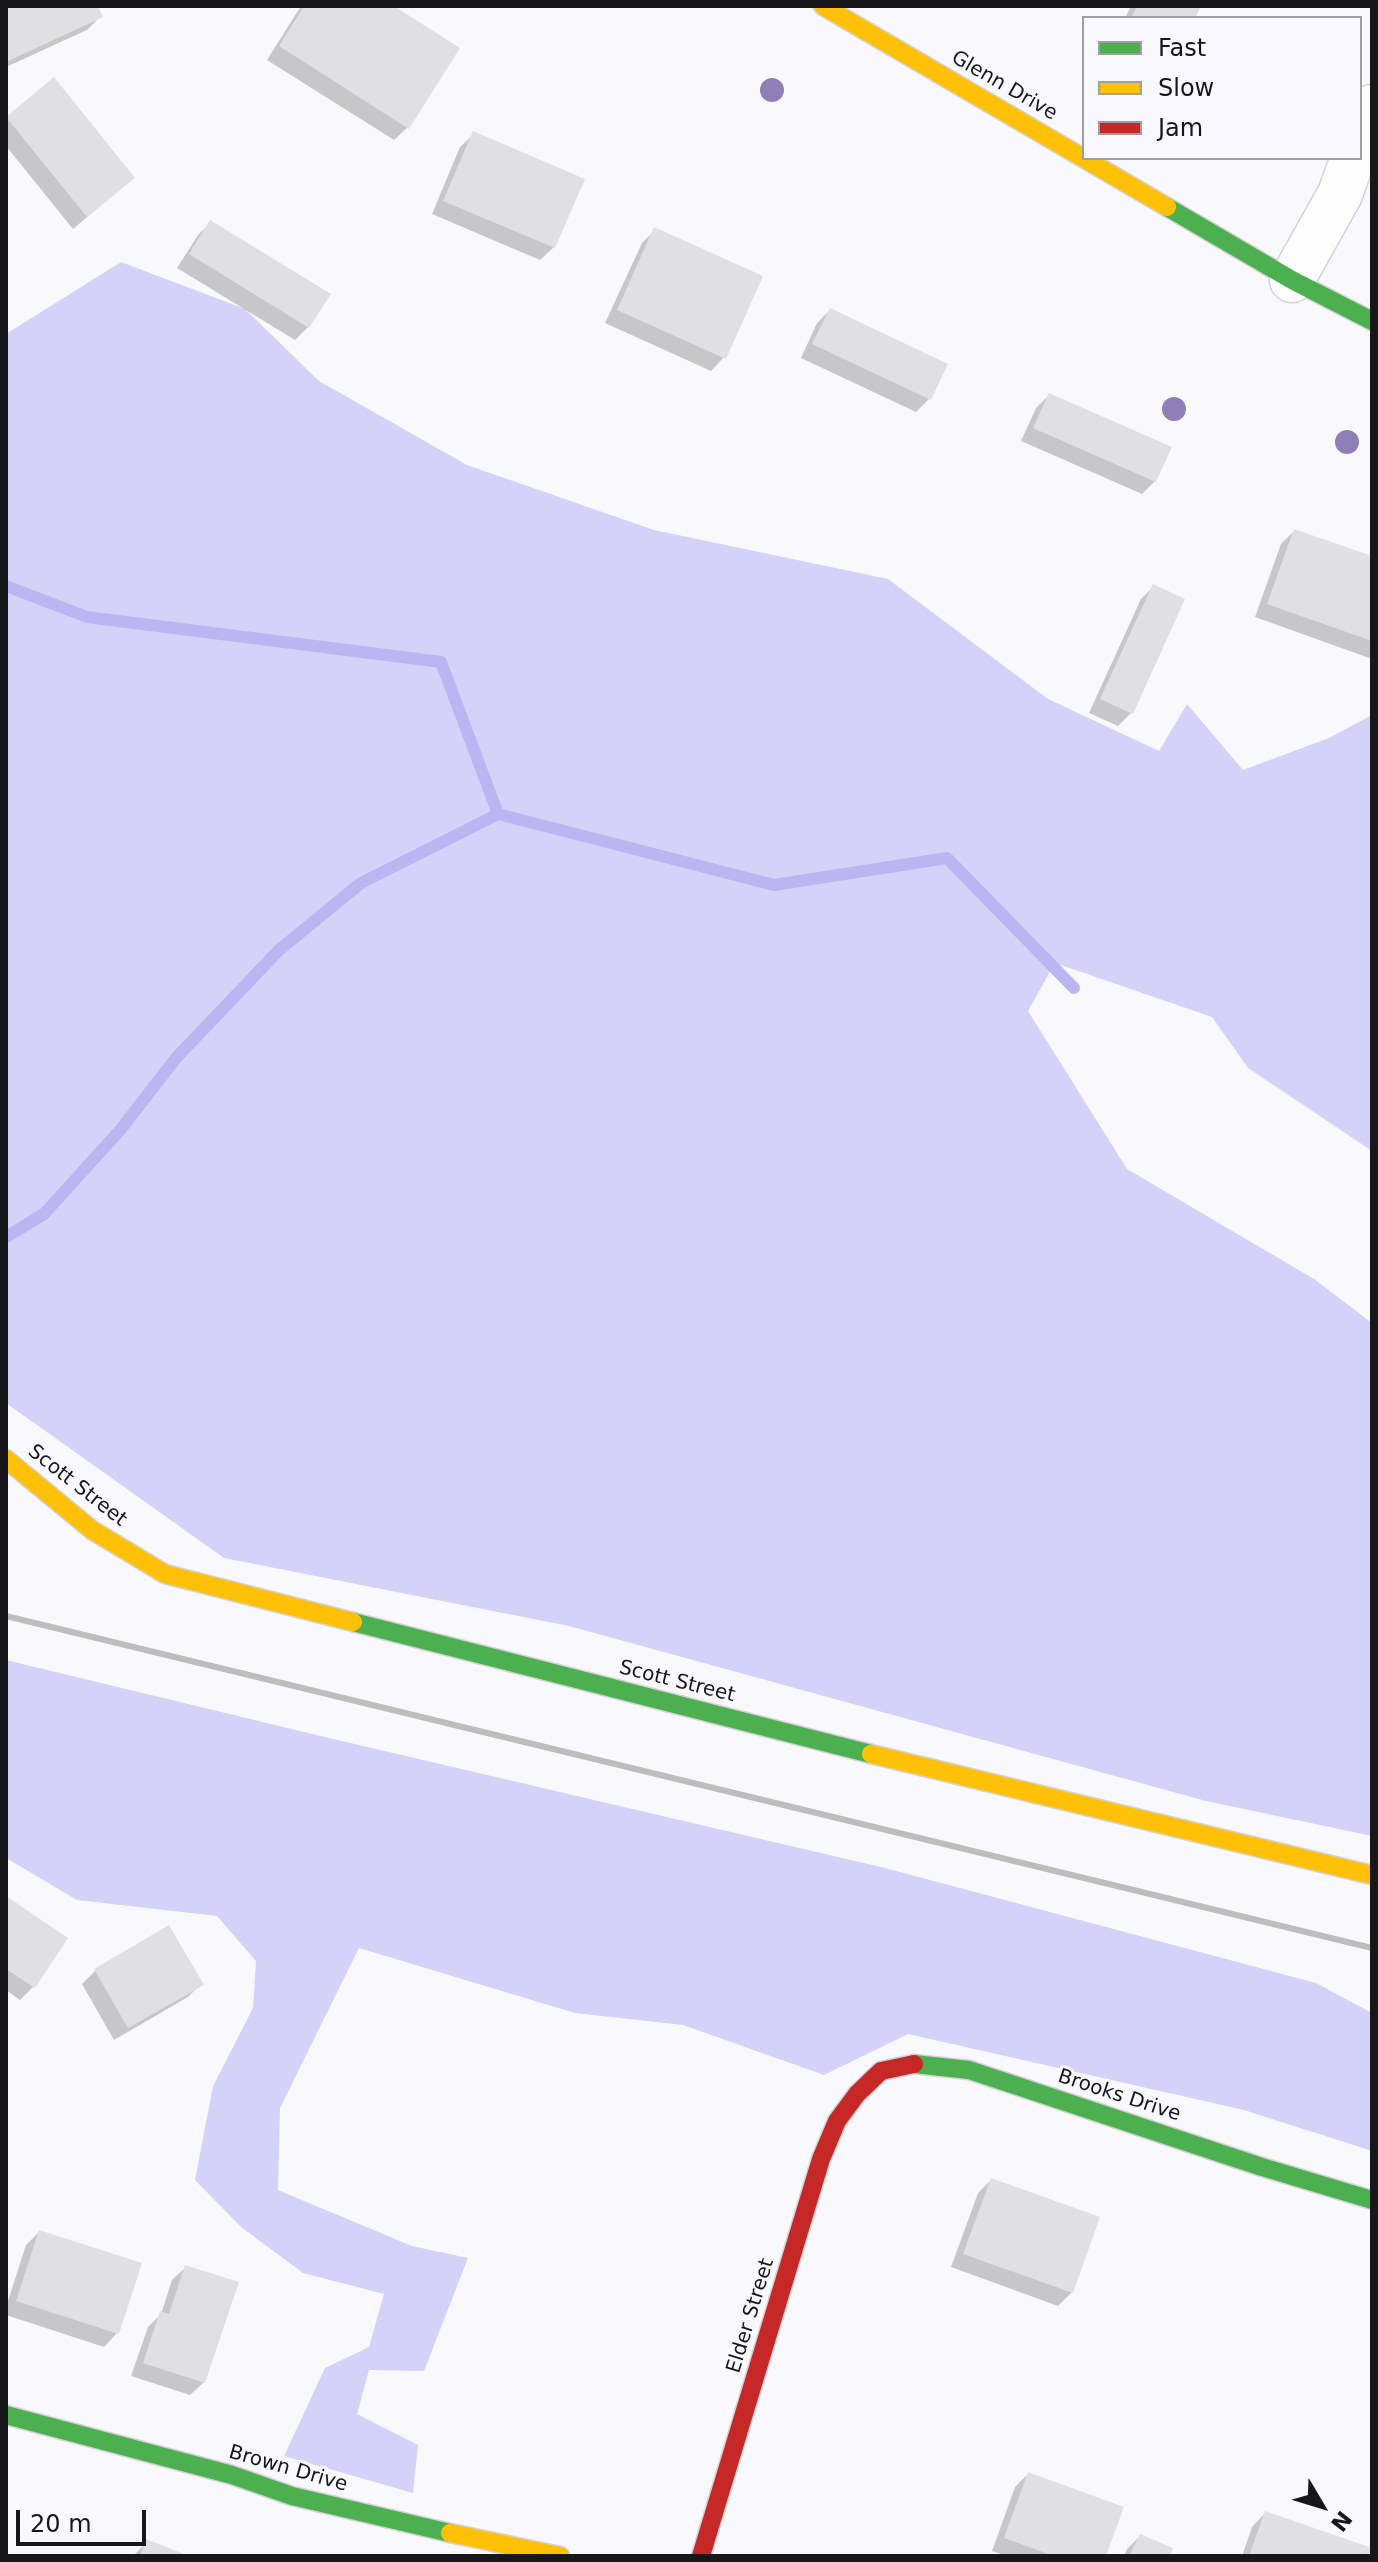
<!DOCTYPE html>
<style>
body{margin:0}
#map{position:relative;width:1378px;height:2562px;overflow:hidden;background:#f9f9fd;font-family:"DejaVu Sans",sans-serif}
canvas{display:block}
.frame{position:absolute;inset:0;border:8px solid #17171a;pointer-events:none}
.legend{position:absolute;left:1082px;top:16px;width:280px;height:144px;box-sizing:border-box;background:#f8f8fe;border:2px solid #9e9ea3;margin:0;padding:10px 14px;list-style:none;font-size:24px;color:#17171a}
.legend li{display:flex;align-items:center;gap:16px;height:40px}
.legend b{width:40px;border:2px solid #9e9ea3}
.north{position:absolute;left:1282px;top:2466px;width:80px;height:80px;-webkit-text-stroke:6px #f8f8fe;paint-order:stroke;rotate:128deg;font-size:22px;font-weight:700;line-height:32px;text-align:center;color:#17171a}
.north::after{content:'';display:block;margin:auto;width:28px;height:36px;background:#17171a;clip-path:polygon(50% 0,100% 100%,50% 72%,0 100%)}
.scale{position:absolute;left:16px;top:2510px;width:130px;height:36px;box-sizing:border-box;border:4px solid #17171a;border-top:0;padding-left:10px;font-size:24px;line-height:28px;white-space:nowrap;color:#17171a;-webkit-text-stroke:6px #f8f8fe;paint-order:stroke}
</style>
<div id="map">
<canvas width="1378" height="2562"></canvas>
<div class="frame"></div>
<ul class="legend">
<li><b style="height:10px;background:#4caf50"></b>Fast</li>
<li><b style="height:10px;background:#ffc107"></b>Slow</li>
<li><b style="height:10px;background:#c62828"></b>Jam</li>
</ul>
<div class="north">N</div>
<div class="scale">20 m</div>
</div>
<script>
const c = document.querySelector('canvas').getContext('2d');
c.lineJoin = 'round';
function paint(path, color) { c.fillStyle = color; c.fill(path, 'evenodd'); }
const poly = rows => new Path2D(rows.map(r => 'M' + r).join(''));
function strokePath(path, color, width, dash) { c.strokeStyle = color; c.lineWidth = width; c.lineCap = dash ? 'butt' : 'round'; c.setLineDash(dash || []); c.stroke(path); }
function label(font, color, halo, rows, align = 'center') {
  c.font = font + ' "DejaVu Sans",sans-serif'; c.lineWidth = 6; c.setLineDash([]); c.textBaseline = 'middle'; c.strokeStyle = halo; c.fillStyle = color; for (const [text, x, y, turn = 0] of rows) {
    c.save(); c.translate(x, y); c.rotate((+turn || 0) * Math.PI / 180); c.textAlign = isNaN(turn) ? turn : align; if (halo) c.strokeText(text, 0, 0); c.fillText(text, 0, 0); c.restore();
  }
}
paint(poly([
 [121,262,245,309,319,381,467,465,654,530,888,579,1048,699,1159,751,1187,704,1243,770,1329,738,1372,715,1372,1151,1248,1068,1212,1017,1055,963,1028,1011,1127,1169,1314,1279,1372,1323,1372,1836,1206,1801,569,1626,224,1558,6,1403,6,334],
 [6,1660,329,1738,885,1868,1316,1983,1372,2013,1372,2151,1244,2110,908,2034,824,2075,683,2025,575,2013,359,1948,280,2108,278,2190,412,2246,468,2258,424,2371,369,2370,357,2414,418,2445,413,2493,284,2456,325,2368,369,2347,384,2294,303,2273,241,2227,195,2180,213,2086,253,2008,256,1961,217,1916,77,1900,6,1858]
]), '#d5d2f9');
paint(poly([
 [6,6,95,6,100,17,87,30,6,67],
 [301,6,390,6,408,127,394,140,267,60],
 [1131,6,1198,6,1193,18,1125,18],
 [54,80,133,178,73,229,6,146,6,118],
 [474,134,554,247,540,260,432,214,460,147],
 [211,222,308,327,295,340,177,268,198,235],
 [655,230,724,357,711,371,605,323,642,243],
 [830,310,945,365,929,399,916,412,801,358,817,323],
 [1049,395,1155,481,1142,494,1021,441,1036,408],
 [1294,531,1372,558,1372,659,1255,617,1281,544],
 [1154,586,1131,713,1118,726,1089,713,1141,599],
 [6,1899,33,1987,20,2000,6,1990],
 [95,1971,201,1984,188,1997,114,2040,82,1984],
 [991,2180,1072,2292,1058,2306,951,2267,978,2193],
 [39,2232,117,2333,104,2347,6,2315,6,2307,26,2245],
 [186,2267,204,2382,190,2395,131,2376,148,2327,161,2314,172,2280],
 [1028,2474,1104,2556,1006,2556,992,2551,1015,2487],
 [1265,2513,1367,2556,1242,2556,1252,2527],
 [1140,2536,1167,2556,1124,2556,1127,2549],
 [147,2542,184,2556,133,2556]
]), '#0003');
strokePath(poly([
 [6,586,87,617,441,662,498,814,774,885,947,858,1074,988],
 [6,1237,44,1214,121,1129,176,1058,279,950,361,883,498,814]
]), '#bbb5f1', 12);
paint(poly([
 [6,6,98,6,103,17,6,62],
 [304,6,394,6,460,48,409,129,279,46],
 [1137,6,1201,6,1195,18,1131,18],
 [54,77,135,178,87,217,6,117],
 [473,131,585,179,555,248,443,201],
 [210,220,331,294,309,328,189,254],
 [654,227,763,276,726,359,617,310],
 [830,308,948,364,931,400,812,344],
 [1049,393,1172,447,1156,482,1033,428],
 [1294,529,1372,556,1372,641,1267,604],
 [1153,584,1185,599,1133,714,1100,699],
 [6,1896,68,1938,35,1988,6,1969],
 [169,1925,204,1985,128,2028,94,1969],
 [991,2178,1100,2217,1073,2293,963,2254],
 [39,2230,142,2263,119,2334,16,2301],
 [185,2265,239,2282,205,2383,143,2363,160,2311,169,2314],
 [1028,2472,1124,2507,1106,2556,1054,2556,1004,2538],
 [1265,2511,1372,2548,1369,2556,1249,2556],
 [1140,2534,1173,2548,1170,2556,1129,2556],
 [146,2539,189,2556,140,2556]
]), '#e0e0e3');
const street = poly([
 [1360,140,1372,107],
 [1292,280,1340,194,1353,158]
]);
const fast = poly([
 [1167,207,1292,280,1372,321],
 [353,1622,871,1754],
 [914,2064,969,2070,1262,2167,1372,2200],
 [6,2415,232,2475,292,2496,450,2533]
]);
const slow = poly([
 [823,6,1167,207],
 [6,1459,92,1530,165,1574,353,1622],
 [871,1754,1372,1875],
 [450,2533,560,2556]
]);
const jam = poly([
 [701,2556,821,2159,837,2121,857,2094,881,2071,914,2064]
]);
strokePath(street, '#d3d3d7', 47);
strokePath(fast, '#d3d3d7', 21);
strokePath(slow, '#d3d3d7', 21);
strokePath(jam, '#d3d3d7', 21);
strokePath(street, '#fefeff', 44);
strokePath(fast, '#4caf50', 18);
strokePath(slow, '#ffc107', 18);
strokePath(jam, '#c62828', 18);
strokePath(poly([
 [6,1616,1372,1948]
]), '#bdbdbd', 6);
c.fillStyle = '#8e7fb6';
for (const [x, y] of [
 [772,90],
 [1174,409],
 [1347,442]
]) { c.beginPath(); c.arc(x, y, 12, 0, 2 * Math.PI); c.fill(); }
label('20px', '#17171a', '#f8f8fe', [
 ["Glenn Drive",1004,86,30],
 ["Scott Street",77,1486,38],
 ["Scott Street",677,1682,14],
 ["Brooks Drive",1119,2096,18],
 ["Elder Street",751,2316,-73],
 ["Brown Drive",288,2469,16]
]);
</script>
